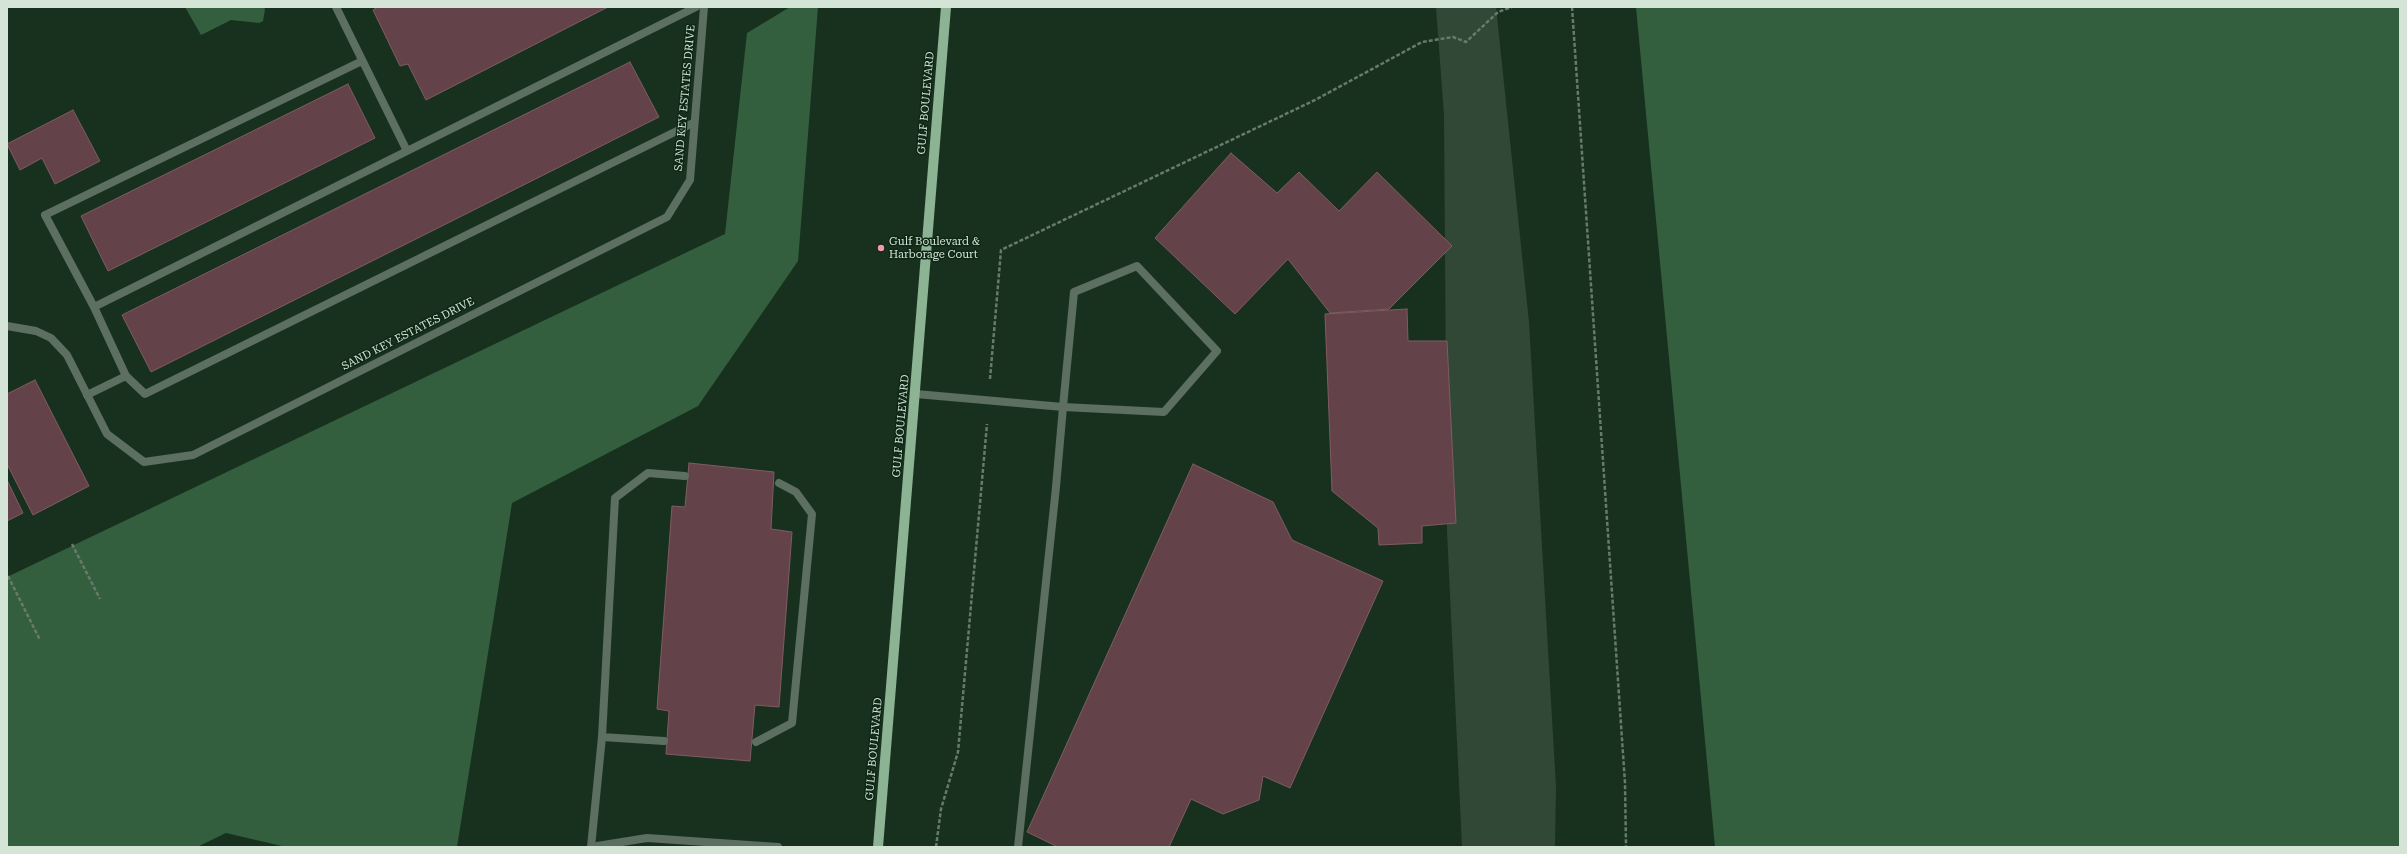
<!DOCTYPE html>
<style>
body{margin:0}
#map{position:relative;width:2407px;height:854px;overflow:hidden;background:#18311e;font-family:"Roboto Serif",serif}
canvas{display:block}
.frame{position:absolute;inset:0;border:8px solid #d4e4d7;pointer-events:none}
</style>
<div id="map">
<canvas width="2407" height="854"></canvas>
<div class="frame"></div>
</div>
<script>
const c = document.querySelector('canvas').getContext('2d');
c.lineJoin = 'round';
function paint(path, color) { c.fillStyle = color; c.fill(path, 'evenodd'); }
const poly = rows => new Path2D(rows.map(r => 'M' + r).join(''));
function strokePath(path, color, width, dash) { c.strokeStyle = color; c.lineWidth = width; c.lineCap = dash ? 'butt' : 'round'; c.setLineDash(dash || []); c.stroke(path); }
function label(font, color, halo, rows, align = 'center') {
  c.font = font + ' "Roboto Serif",serif'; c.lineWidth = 3; c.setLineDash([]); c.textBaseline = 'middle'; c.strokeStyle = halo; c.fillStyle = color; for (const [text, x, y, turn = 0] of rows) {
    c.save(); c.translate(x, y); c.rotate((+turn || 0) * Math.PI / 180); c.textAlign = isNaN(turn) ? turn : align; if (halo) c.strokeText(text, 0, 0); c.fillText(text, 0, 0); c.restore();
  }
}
paint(poly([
 [1436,7,1496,7,1529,322,1556,787,1555,847,1462,847,1447,531,1444,115]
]), '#304835');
paint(poly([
 [185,7,263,7,265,9,263,21,259,23,231,20,201,35],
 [790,7,818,7,798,261,698,406,512,503,457,847,286,847,226,833,197,847,7,847,7,577,725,234,747,33],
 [1636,7,2400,7,2400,847,1715,847]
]), '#345f3f');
const building = poly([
 [378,7,608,7,426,100,408,64,400,66,373,10,378,7],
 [630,62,659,117,151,372,122,315,630,62],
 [348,84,375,138,108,271,81,216,348,84],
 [73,110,100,161,55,184,42,158,20,170,7,144,73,110],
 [1231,153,1277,193,1299,172,1339,211,1377,172,1452,246,1389,309,1330,313,1288,259,1235,314,1155,238,1231,153],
 [1407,309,1408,341,1447,341,1456,523,1422,526,1422,543,1379,545,1378,528,1332,491,1325,314,1407,309],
 [35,380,89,486,33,515,7,464,7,394,35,380],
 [689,463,774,472,771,529,792,532,779,707,755,705,750,761,666,754,669,711,657,709,672,506,685,507,689,463],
 [1193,464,1273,502,1292,540,1383,581,1290,788,1263,776,1259,800,1223,814,1191,799,1169,847,1058,847,1027,832,1193,464],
 [7,480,23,513,7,521,7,480]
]);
paint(building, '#634249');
strokePath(building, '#7f5c62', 1);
strokePath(poly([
 [1572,7,1625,783,1626,847],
 [990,379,1001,250,1315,100,1422,42,1453,37,1466,42,1498,12,1512,7],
 [72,544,100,599],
 [8,576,40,640],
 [936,847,941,809,958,752,987,424]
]), '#667b6a', 2.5, [4, 2]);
strokePath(poly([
 [336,7,407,151],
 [94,307,45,215,362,61],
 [126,376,94,307,696,7],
 [916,394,1063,407,1164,412,1217,351,1137,266,1074,292,1063,407,1056,487,1018,847],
 [87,395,126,376,145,394,693,123],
 [664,741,602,737,615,498,648,473,685,476],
 [756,742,792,723,812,514,796,492,779,483],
 [591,847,602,737]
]), '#5c6f60', 8);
strokePath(poly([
 [7,326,36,331,51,338,67,355,107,434,144,462,193,455,667,217,690,180,704,7],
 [591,847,647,838,778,847]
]), '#5c6f60', 8);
strokePath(poly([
 [878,847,946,7]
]), '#8cb394', 10);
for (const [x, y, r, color] of [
 [881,248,4,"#f29aad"]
]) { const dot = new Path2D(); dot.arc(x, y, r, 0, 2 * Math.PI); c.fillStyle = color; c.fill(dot); strokePath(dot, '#0e2715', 1.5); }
label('11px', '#d4e4d7', '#0e2715', [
 ["SAND KEY ESTATES DRIVE",685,98,-85],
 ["GULF BOULEVARD",926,103,-85],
 ["SAND KEY ESTATES DRIVE",408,334,-27],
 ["GULF BOULEVARD",901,426,-85],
 ["GULF BOULEVARD",874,749,-85]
]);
label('11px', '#d4e4d7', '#0e2715', [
 ["Gulf Boulevard &",889,242],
 ["Harborage Court",889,255]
], 'left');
</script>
